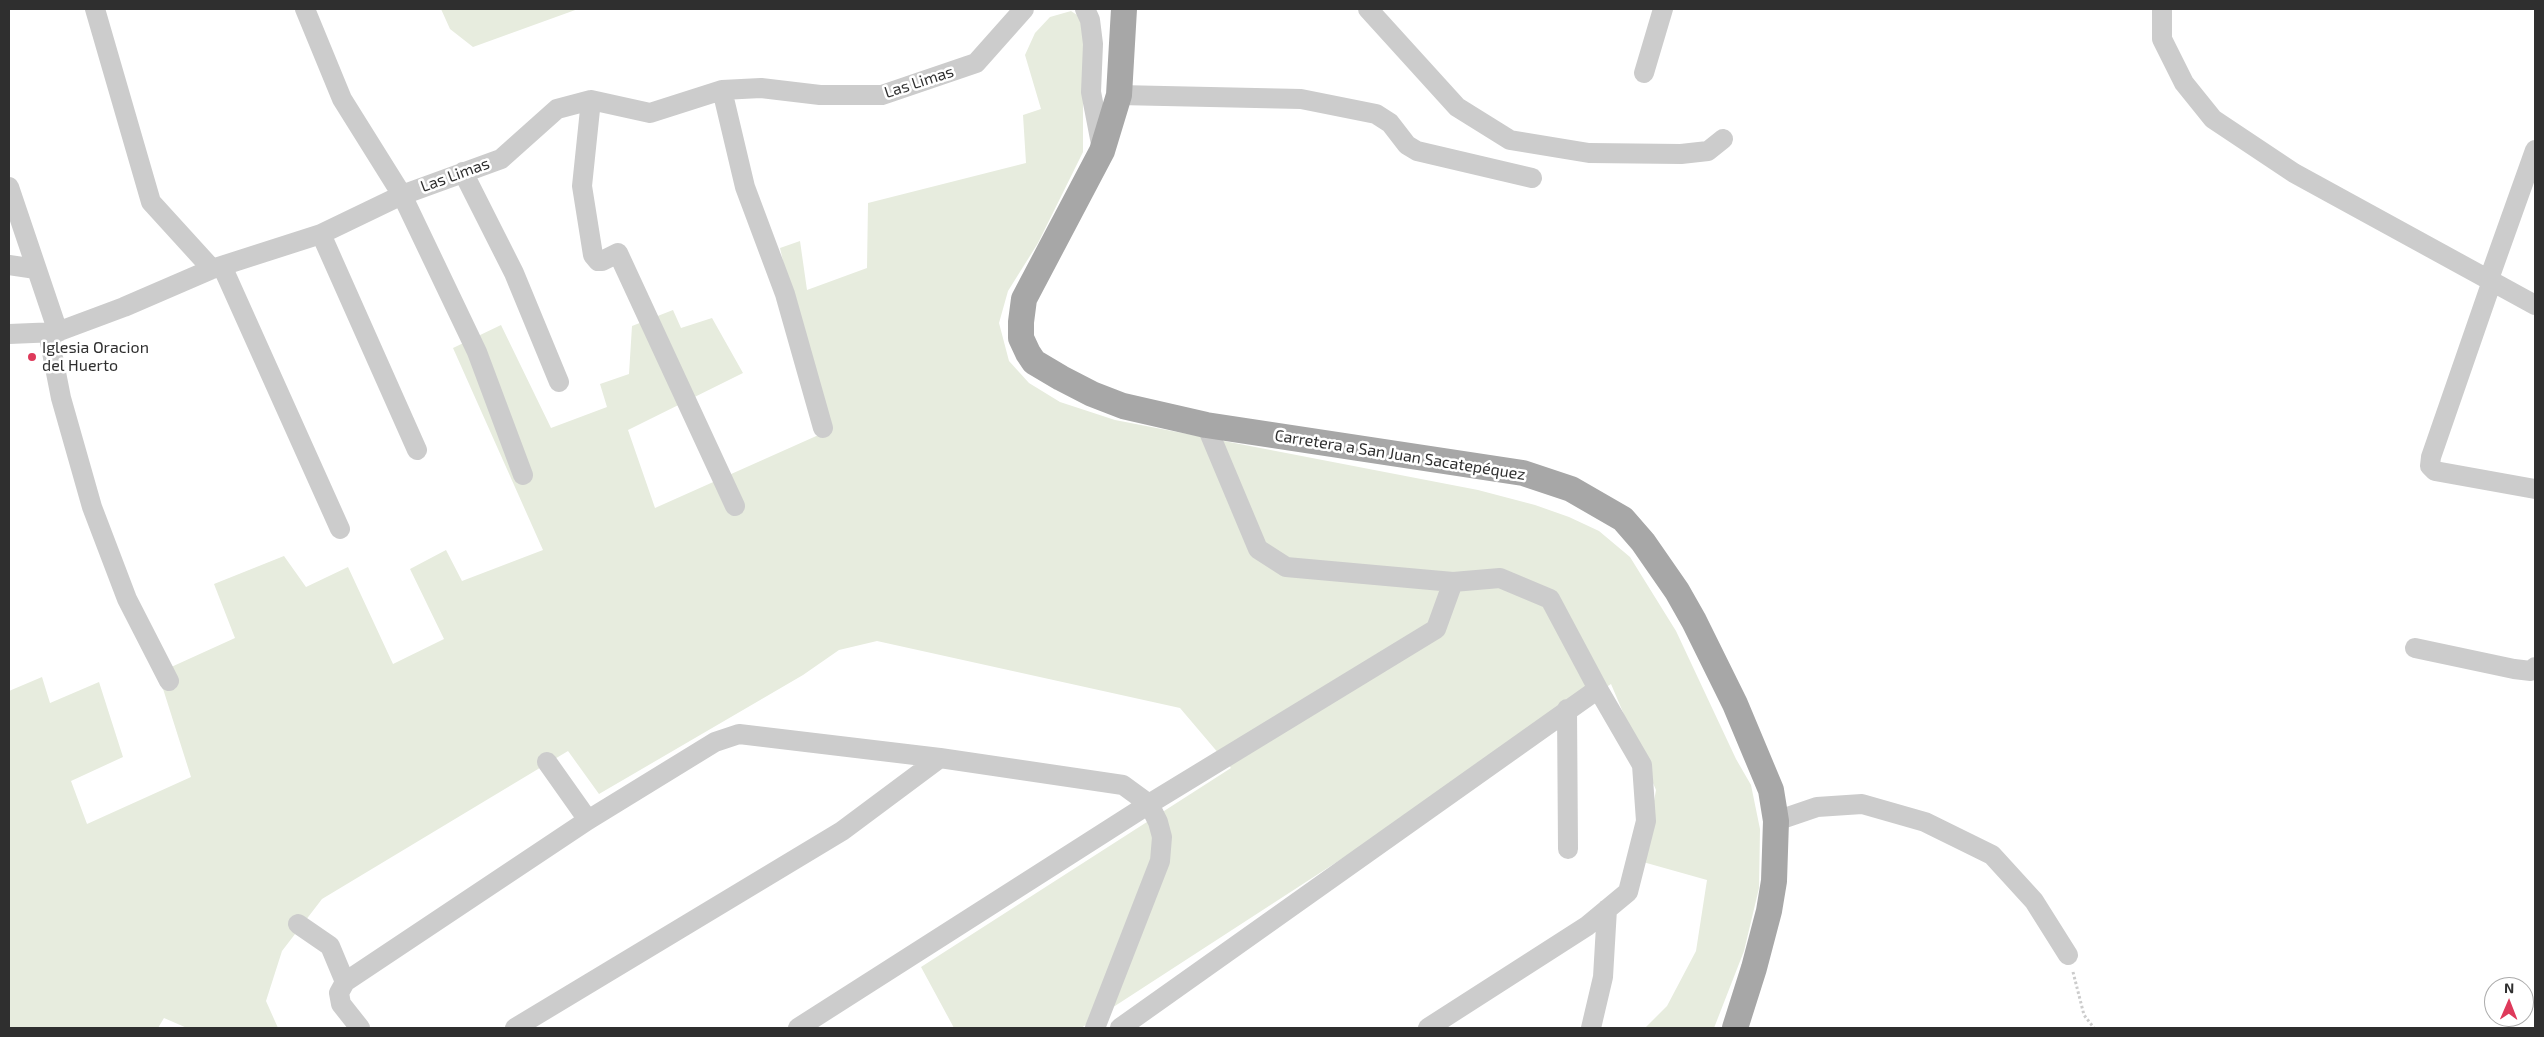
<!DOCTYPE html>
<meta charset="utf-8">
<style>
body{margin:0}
#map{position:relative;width:2544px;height:1037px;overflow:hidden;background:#fff;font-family:"Exo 2",sans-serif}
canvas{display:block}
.frame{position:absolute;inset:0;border:10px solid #2f2f2f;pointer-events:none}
.north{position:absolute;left:2484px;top:977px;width:50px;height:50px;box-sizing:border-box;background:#fff;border:1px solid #acacac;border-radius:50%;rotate:1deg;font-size:14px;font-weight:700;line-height:20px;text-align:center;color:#2f2f2f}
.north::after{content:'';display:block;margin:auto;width:18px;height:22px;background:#de3a5b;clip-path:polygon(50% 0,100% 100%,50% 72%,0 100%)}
</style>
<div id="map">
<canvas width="2544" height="1037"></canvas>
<div class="frame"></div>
<div class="north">N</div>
</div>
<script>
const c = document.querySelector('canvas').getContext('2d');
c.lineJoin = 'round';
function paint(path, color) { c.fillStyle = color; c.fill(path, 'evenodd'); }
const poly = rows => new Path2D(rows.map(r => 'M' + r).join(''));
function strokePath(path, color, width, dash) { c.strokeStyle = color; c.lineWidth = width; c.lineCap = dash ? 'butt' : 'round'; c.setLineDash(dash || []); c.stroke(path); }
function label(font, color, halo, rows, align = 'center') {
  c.font = font + ' "Exo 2",sans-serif'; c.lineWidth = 5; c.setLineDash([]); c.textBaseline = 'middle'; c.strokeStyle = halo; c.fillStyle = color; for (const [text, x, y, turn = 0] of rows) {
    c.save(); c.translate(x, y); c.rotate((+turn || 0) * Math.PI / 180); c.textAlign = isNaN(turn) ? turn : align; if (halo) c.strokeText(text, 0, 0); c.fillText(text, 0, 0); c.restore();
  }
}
paint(poly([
 [441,9,578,9,473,47,450,29],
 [1071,11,1083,19,1083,152,1038,243,1008,291,999,323,1009,361,1029,383,1060,402,1115,420,1478,490,1535,505,1569,517,1599,531,1630,557,1676,631,1736,759,1751,785,1760,829,1759,888,1744,951,1714,1028,1645,1028,1667,1006,1696,951,1707,880,1643,862,1656,790,1611,684,1081,1028,954,1028,921,967,1231,768,1180,708,877,641,839,650,803,675,599,794,568,751,322,899,282,951,266,1001,278,1028,187,1028,164,1018,158,1028,9,1028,9,691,42,677,50,703,99,682,123,757,71,781,87,824,191,777,158,673,235,638,214,584,284,556,306,587,348,567,393,664,444,639,410,569,446,550,462,581,543,550,453,348,501,325,551,428,607,407,600,384,629,374,632,326,673,310,681,328,712,318,743,373,628,430,655,508,823,433,780,248,800,241,807,290,867,268,868,203,1026,163,1023,115,1041,109,1025,55,1035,33,1050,17]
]), '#e7ecde');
strokePath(poly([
 [2073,972,2084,1015,2094,1028]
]), '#ccc', 3, [2.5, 2.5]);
strokePath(poly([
 [95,9,151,202,212,269],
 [305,9,342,99,402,195,477,352,523,475],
 [1085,9,1090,20,1093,44,1091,92,1102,149],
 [1368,9,1457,107,1510,140,1589,153,1681,154,1708,151,1723,139],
 [2162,9,2162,39,2184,83,2213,119,2294,173,2535,305],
 [1644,73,1663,9],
 [722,90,745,187,785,294,823,428],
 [1119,95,1301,99,1376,114,1390,123,1407,145,1417,151,1532,178],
 [591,100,582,186,593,255,598,261,602,261,618,253,735,506],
 [463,172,514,273,559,382],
 [9,187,58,332],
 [321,234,417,450],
 [9,265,36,269],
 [222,266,340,529],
 [2489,279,2535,150],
 [2492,281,2431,457,2430,466,2435,471,2535,489],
 [48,332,61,398,92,507,127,599,169,681],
 [9,334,57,332,124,307,212,269,321,234,402,195,501,159,557,109,591,100,650,113,722,90,761,88,820,95,882,95,976,63,1024,9],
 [1206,425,1258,549,1286,567,1453,582,1500,578,1550,599,1598,689,1642,765,1646,821,1628,892,1587,926,1428,1028],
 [2415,648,2514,669,2531,671,2535,667],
 [1567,709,1568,849],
 [547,762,588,820],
 [1776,821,1817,807,1862,804,1925,822,1992,855,2034,901,2068,955],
 [298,924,330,946,345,982],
 [360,1028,341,1004,339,993,345,982,588,820,715,742,739,734,940,758,1123,785,1149,804,1158,822,1162,837,1160,861,1095,1028],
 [515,1028,842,831,940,758],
 [798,1028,1149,804,1436,629,1453,582],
 [1120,1028,1598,689],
 [1591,1028,1603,977,1607,909]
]), '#ccc', 20);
strokePath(poly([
 [1124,9,1119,95,1102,151,1024,299,1021,322,1021,338,1028,353,1034,362,1061,378,1092,394,1123,406,1206,425,1523,473,1571,489,1623,519,1643,542,1677,591,1694,621,1735,704,1771,790,1776,821,1774,881,1769,911,1754,968,1735,1028]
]), '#a7a7a7', 26);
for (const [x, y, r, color] of [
 [32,357,5,"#de3a5b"]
]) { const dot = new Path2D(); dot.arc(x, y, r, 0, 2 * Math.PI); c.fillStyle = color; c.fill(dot); strokePath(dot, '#fff', 2); }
label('16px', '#2f2f2f', '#fff', [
 ["Las Limas",919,82,-18],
 ["Las Limas",455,175,-20],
 ["Carretera a San Juan Sacatepéquez",1400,455,9]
]);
label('16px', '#2f2f2f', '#fff', [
 ["Iglesia Oracion",42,348],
 ["del Huerto",42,366]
], 'left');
</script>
